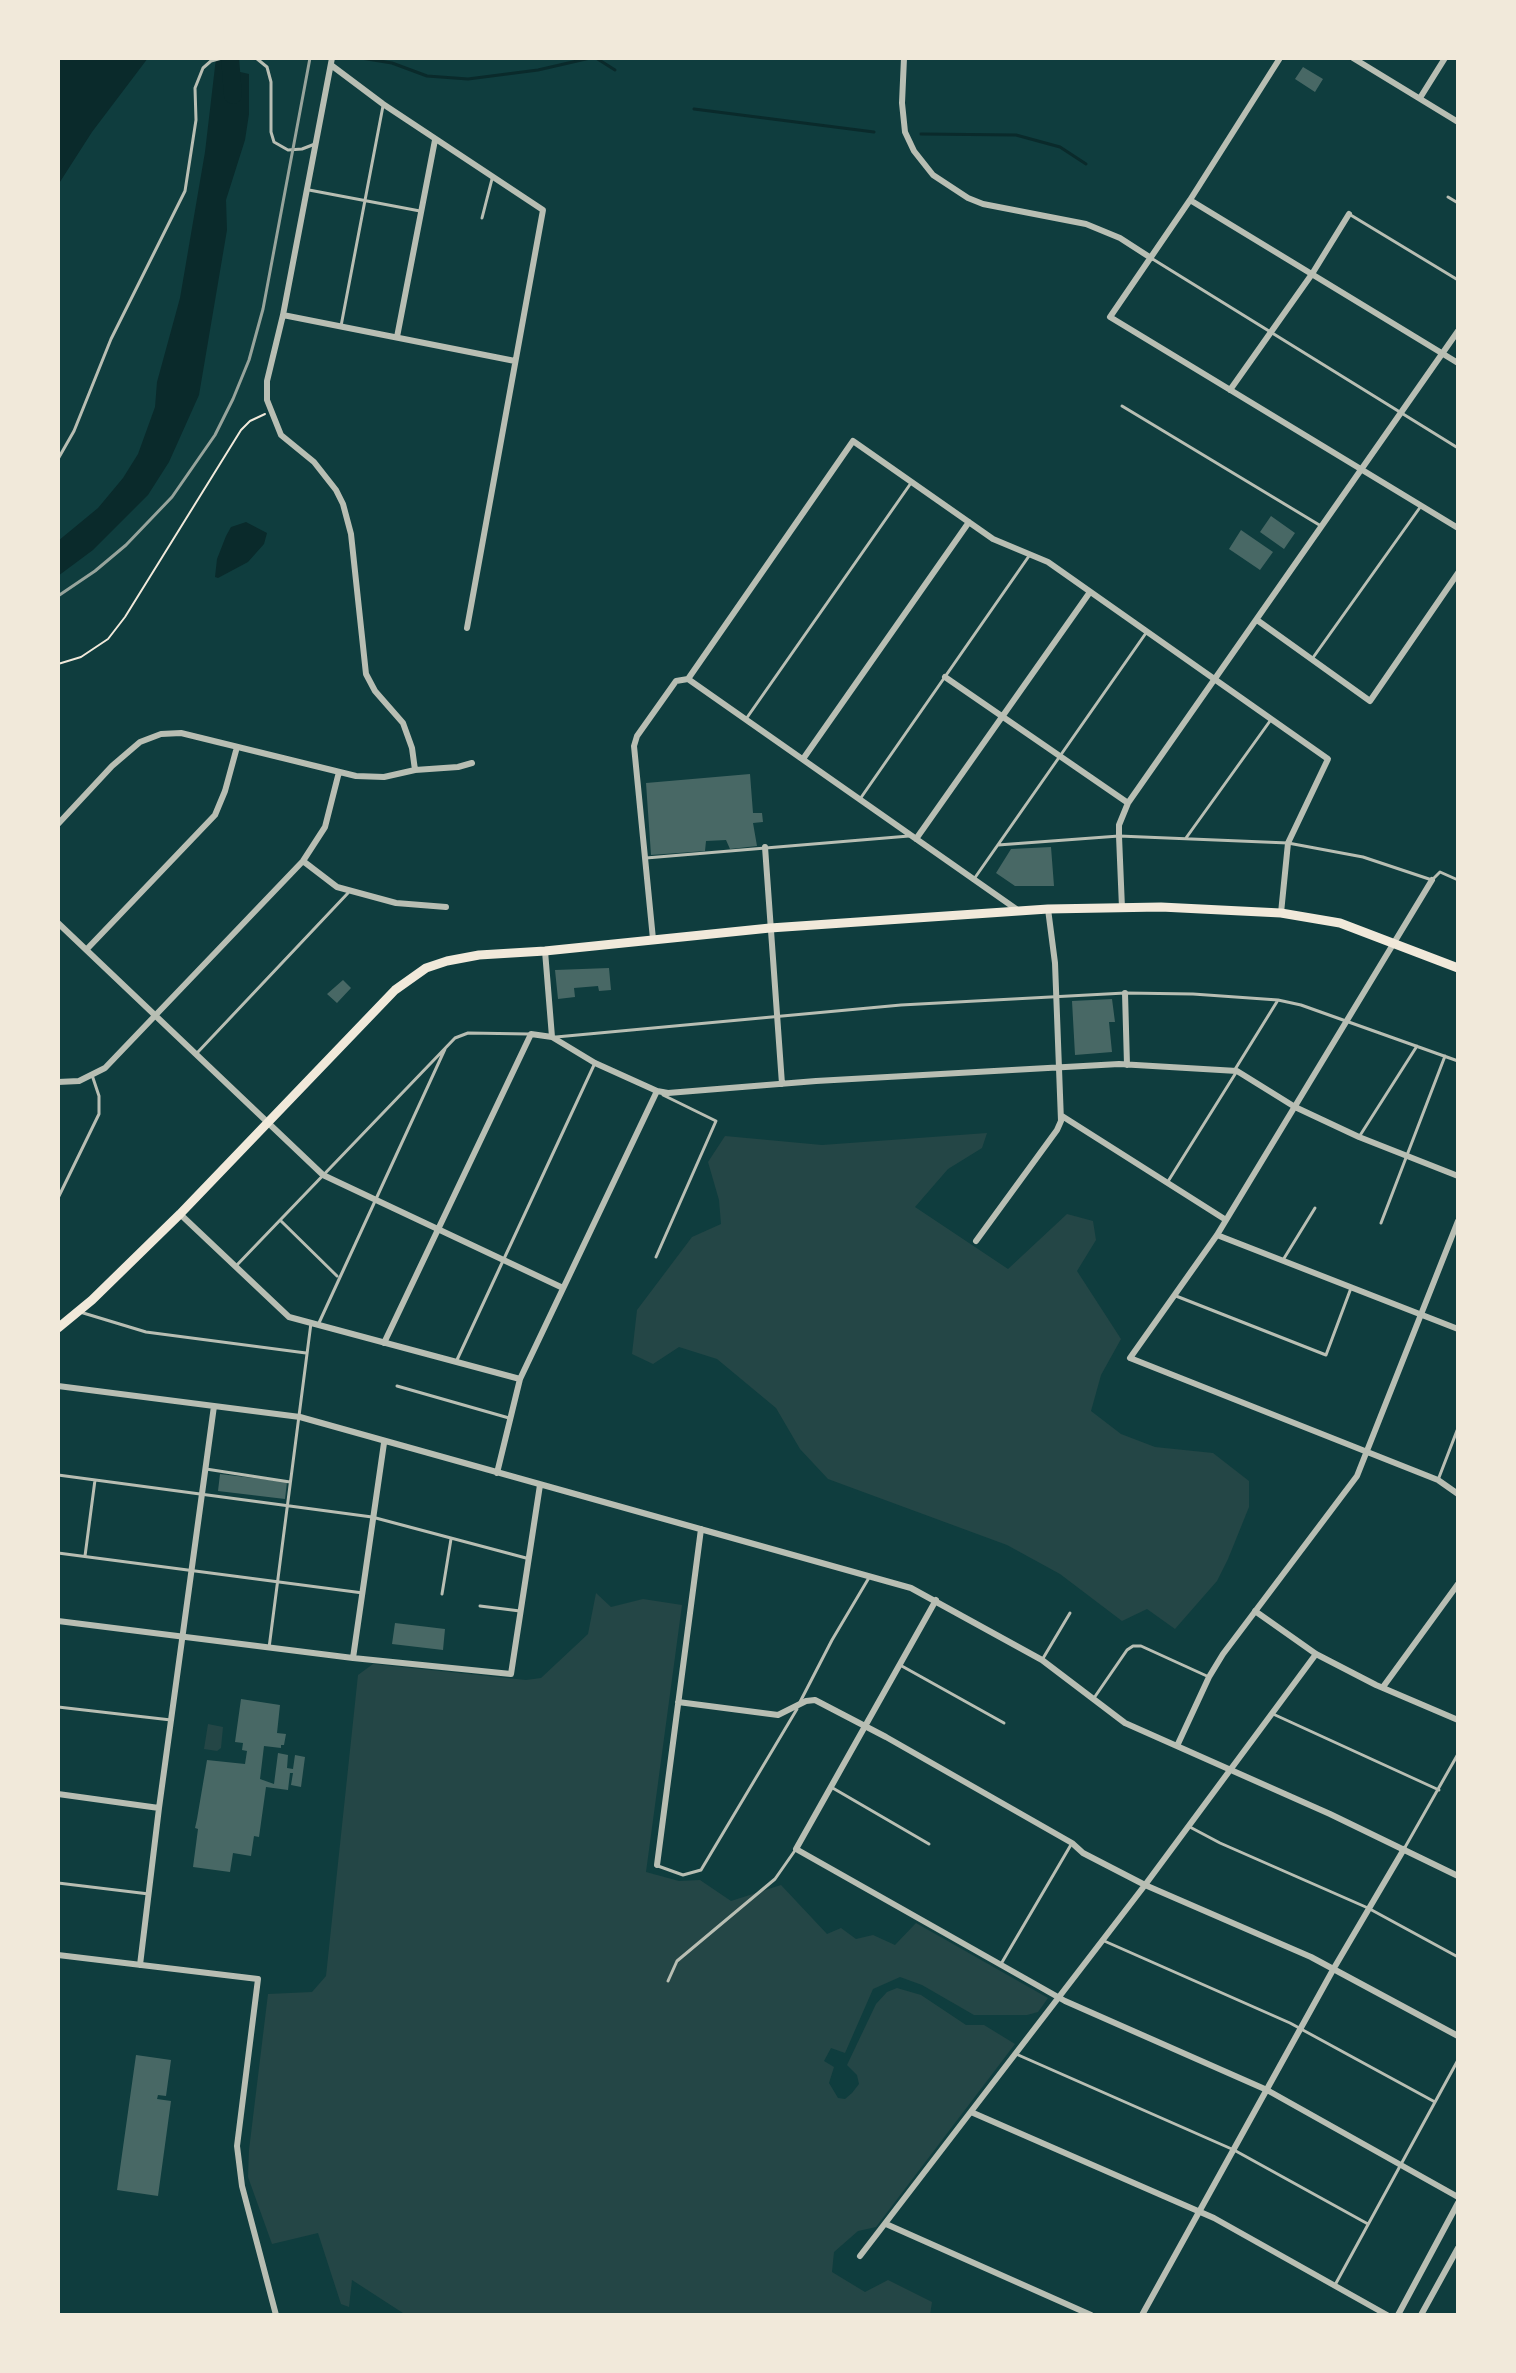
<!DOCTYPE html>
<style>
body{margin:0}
#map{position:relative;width:1516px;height:2373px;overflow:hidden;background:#0f3d3e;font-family:Jost,sans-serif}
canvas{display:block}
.frame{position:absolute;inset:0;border:60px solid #f1e9da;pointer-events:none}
</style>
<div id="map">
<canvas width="1516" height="2373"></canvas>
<div class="frame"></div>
</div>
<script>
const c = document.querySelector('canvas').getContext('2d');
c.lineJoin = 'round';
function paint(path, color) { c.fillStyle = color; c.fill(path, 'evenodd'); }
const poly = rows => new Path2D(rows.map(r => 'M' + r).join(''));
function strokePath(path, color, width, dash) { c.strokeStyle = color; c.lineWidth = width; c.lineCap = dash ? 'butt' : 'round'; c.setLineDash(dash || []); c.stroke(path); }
paint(poly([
 [987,1133,982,1148,948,1169,915,1207,1008,1269,1067,1214,1093,1221,1096,1240,1077,1271,1121,1339,1101,1375,1091,1411,1121,1434,1155,1447,1213,1453,1249,1481,1249,1507,1228,1559,1217,1581,1175,1629,1147,1609,1122,1621,1060,1574,1007,1545,828,1479,800,1449,776,1408,717,1359,679,1347,653,1364,632,1354,637,1310,692,1237,721,1224,719,1200,708,1162,725,1136,822,1145],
 [596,1593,611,1607,643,1599,682,1605,646,1872,679,1881,700,1880,731,1901,781,1885,827,1934,841,1928,856,1939,873,1935,895,1945,916,1923,1048,1998,1038,2012,1027,2015,974,2015,922,1985,900,1977,873,1989,845,2053,831,2048,824,2061,834,2067,829,2083,838,2098,845,2099,852,2093,859,2084,857,2075,847,2065,876,2004,887,1992,897,1988,921,1995,966,2025,984,2025,1015,2044,876,2227,858,2231,834,2252,832,2272,865,2292,888,2280,932,2302,930,2315,406,2315,352,2280,349,2307,341,2304,318,2233,272,2244,248,2177,249,2150,268,1994,312,1992,326,1976,358,1675,373,1664,526,1680,541,1678,588,1634],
 [208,1724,223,1727,221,1748,217,1751,204,1749]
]), '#244646');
paint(poly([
 [58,58,148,58,92,132,58,185],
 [216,58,230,58,227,69,249,74,249,114,245,140,226,200,227,230,199,395,169,462,148,495,93,550,58,576,58,541,98,508,123,478,138,454,155,407,157,382,180,298,205,152],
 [246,522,267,533,264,544,248,562,218,578,215,577,217,559,226,536,231,527]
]), '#0a2a2b');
strokePath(poly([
 [361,58,392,63,427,76,468,79,538,70,590,58],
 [596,58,615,70],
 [694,109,874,132],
 [921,134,1016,135,1060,147,1086,164]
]), '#0a2a2b', 3);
strokePath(poly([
 [230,58,233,95]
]), '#0a2a2b', 18);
paint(poly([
 [1303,67,1323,79,1315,92,1295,79],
 [1271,516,1295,533,1284,549,1260,532],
 [1241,530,1273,552,1260,570,1229,549],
 [750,774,753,813,762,813,763,822,753,823,757,846,730,849,726,840,706,841,705,851,651,855,646,783],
 [1051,847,1054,886,1015,886,996,873,1011,849],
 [609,968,611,990,599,991,598,986,574,988,575,997,558,999,555,970],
 [343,980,351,988,337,1003,327,994],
 [1112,999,1115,1022,1109,1022,1112,1052,1075,1055,1072,1001],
 [220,1474,287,1482,285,1499,218,1491],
 [395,1623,445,1629,443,1650,392,1644],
 [241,1699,280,1705,277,1733,286,1734,284,1745,281,1745,281,1748,264,1746,260,1779,274,1784,278,1753,288,1755,287,1768,293,1769,295,1755,305,1757,301,1787,291,1785,293,1773,290,1773,288,1790,266,1787,259,1837,254,1836,251,1856,233,1853,230,1872,193,1867,198,1829,195,1828,197,1819,207,1760,245,1764,247,1751,242,1750,243,1743,235,1742],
 [136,2055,171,2060,166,2096,158,2095,157,2099,171,2101,158,2196,117,2190]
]), '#486865');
strokePath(poly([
 [58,664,81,657,108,639,125,617,241,430,250,421,265,414]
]), '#f1e9da', 2);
strokePath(poly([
 [256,58,267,67,271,82,271,132,274,142,288,150,302,149,315,144],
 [309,190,420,211],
 [1448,197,1458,203],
 [1349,214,1458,280],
 [482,218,492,179],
 [1151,258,1458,448],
 [341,326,383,106],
 [1122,406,1321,526],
 [58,459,74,431,111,339,185,191,196,120,195,88,203,68,211,61,222,58],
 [1312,659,1421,506],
 [746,719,911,483],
 [860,799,1029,556],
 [1186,838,1270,721],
 [998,845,1119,836,1288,843,1363,857,1432,880,1440,872,1458,880],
 [646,858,909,836],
 [974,879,1146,633],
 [556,1037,901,1005,1125,993,1193,994,1278,1000,1301,1005,1458,1061],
 [197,1053,348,893],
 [1234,1071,1278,1000],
 [1359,1137,1417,1046],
 [1167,1183,1237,1071],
 [58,1198,99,1114,99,1096,92,1075],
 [280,1220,337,1276],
 [1381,1223,1445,1056],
 [656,1257,716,1121,663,1095],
 [1283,1260,1315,1208],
 [235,1267,455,1038,468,1033,529,1034],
 [1176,1296,1326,1355,1351,1288],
 [80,1312,146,1332,306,1353],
 [318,1325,445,1049],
 [456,1362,594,1065],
 [397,1386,509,1418],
 [206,1469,290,1482],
 [58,1475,372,1517,526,1558],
 [1438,1480,1458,1428],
 [58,1553,363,1593],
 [85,1556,95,1480],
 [442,1594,451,1539],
 [480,1606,520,1611],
 [269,1648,311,1323],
 [1042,1660,1070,1613],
 [900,1665,1004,1723],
 [1094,1698,1127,1650,1133,1646,1141,1646,1209,1677],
 [800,1702,832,1640,870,1576],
 [58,1707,171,1720],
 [1273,1714,1439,1790],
 [831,1787,929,1844],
 [1188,1826,1220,1843,1368,1908,1458,1957],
 [1404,1849,1458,1754],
 [658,1866,683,1875,701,1870,797,1709],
 [58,1883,149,1894],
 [1102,1940,1290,2023,1435,2102],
 [1001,1964,1072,1843],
 [668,1981,677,1961,775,1879,796,1849],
 [1016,2054,1234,2150,1368,2224],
 [1335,2285,1458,2060]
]), '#b8beb3', 3);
strokePath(poly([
 [332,58,283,315,267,381,267,400,281,435,314,462,336,490,343,504,351,534,366,674,375,691,403,723,412,748,415,770],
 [904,58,902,103,905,132,914,151,933,175,968,198,983,204,1086,224,1120,238,1151,258],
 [1280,58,1190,200,1110,317,1458,528],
 [1353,58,1458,122],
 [331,65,383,104,543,210,467,628],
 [1420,98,1445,58],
 [1190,200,1458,363],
 [283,315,515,361],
 [397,337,435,140],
 [1230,390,1312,274,1349,214],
 [1257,620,1370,701,1458,573],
 [945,677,1128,803],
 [688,679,1019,911],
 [803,759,969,522],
 [58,824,112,766,140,742,161,734,181,733,356,776,384,777,415,770,458,767,472,763],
 [916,839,1090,592],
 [765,847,782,1084],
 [303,861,337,887,396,903,446,907],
 [1432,880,1217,1235,1130,1358,1438,1480,1458,1494],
 [1122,908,1119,836,1119,825,1128,803,1458,331],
 [58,923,323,1175,563,1288],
 [653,939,634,746,637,736,676,681,688,679,853,441,993,539,1048,562,1328,759,1288,843,1281,913],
 [87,949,215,815,225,791,237,747],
 [545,951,552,1037],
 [1125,993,1127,1065],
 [58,1082,79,1081,105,1068,303,861,325,827,339,772],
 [1062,1116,1226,1220],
 [180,1214,289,1317,520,1379],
 [1217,1235,1458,1329],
 [976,1241,1057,1130,1061,1121,1055,963,1048,909],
 [384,1343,531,1034,552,1037,595,1063,657,1091,668,1093,816,1081,1119,1064,1237,1071,1295,1107,1359,1137,1458,1176],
 [58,1386,300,1417,911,1588,1042,1660,1125,1723,1330,1814,1458,1876],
 [497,1473,520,1379,657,1091],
 [936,1600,796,1849,1065,2001,1267,2090,1458,2197],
 [1255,1611,1316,1654,1376,1685,1458,1720],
 [58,1621,353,1658,511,1674,540,1485],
 [353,1658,384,1443],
 [1383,1687,1458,1584],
 [678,1702,778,1715,806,1701,815,1700,886,1737,1072,1843,1083,1853,1145,1885,1311,1957,1458,2036],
 [1177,1746,1209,1677,1223,1654,1357,1476,1458,1221],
 [58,1794,159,1808],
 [657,1865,701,1529],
 [58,1955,258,1979,237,2146,242,2186,276,2315],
 [140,1965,159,1808,214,1406],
 [971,2112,1214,2218,1387,2315],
 [886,2224,1091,2315],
 [860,2256,1145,1885,1316,1654],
 [1142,2315,1334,1968,1404,1849],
 [1398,2315,1458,2203],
 [1421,2315,1458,2248]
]), '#b8beb3', 6);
strokePath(poly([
 [58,1328,92,1300,180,1214,395,990,426,968,447,961,479,955,545,951,770,928,1048,909,1161,907,1281,913,1340,923,1458,968]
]), '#f1e9da', 9);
strokePath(poly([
 [58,596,95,571,126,545,172,497,215,435,233,399,249,360,263,309,310,58]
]), '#97a49c', 3);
</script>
